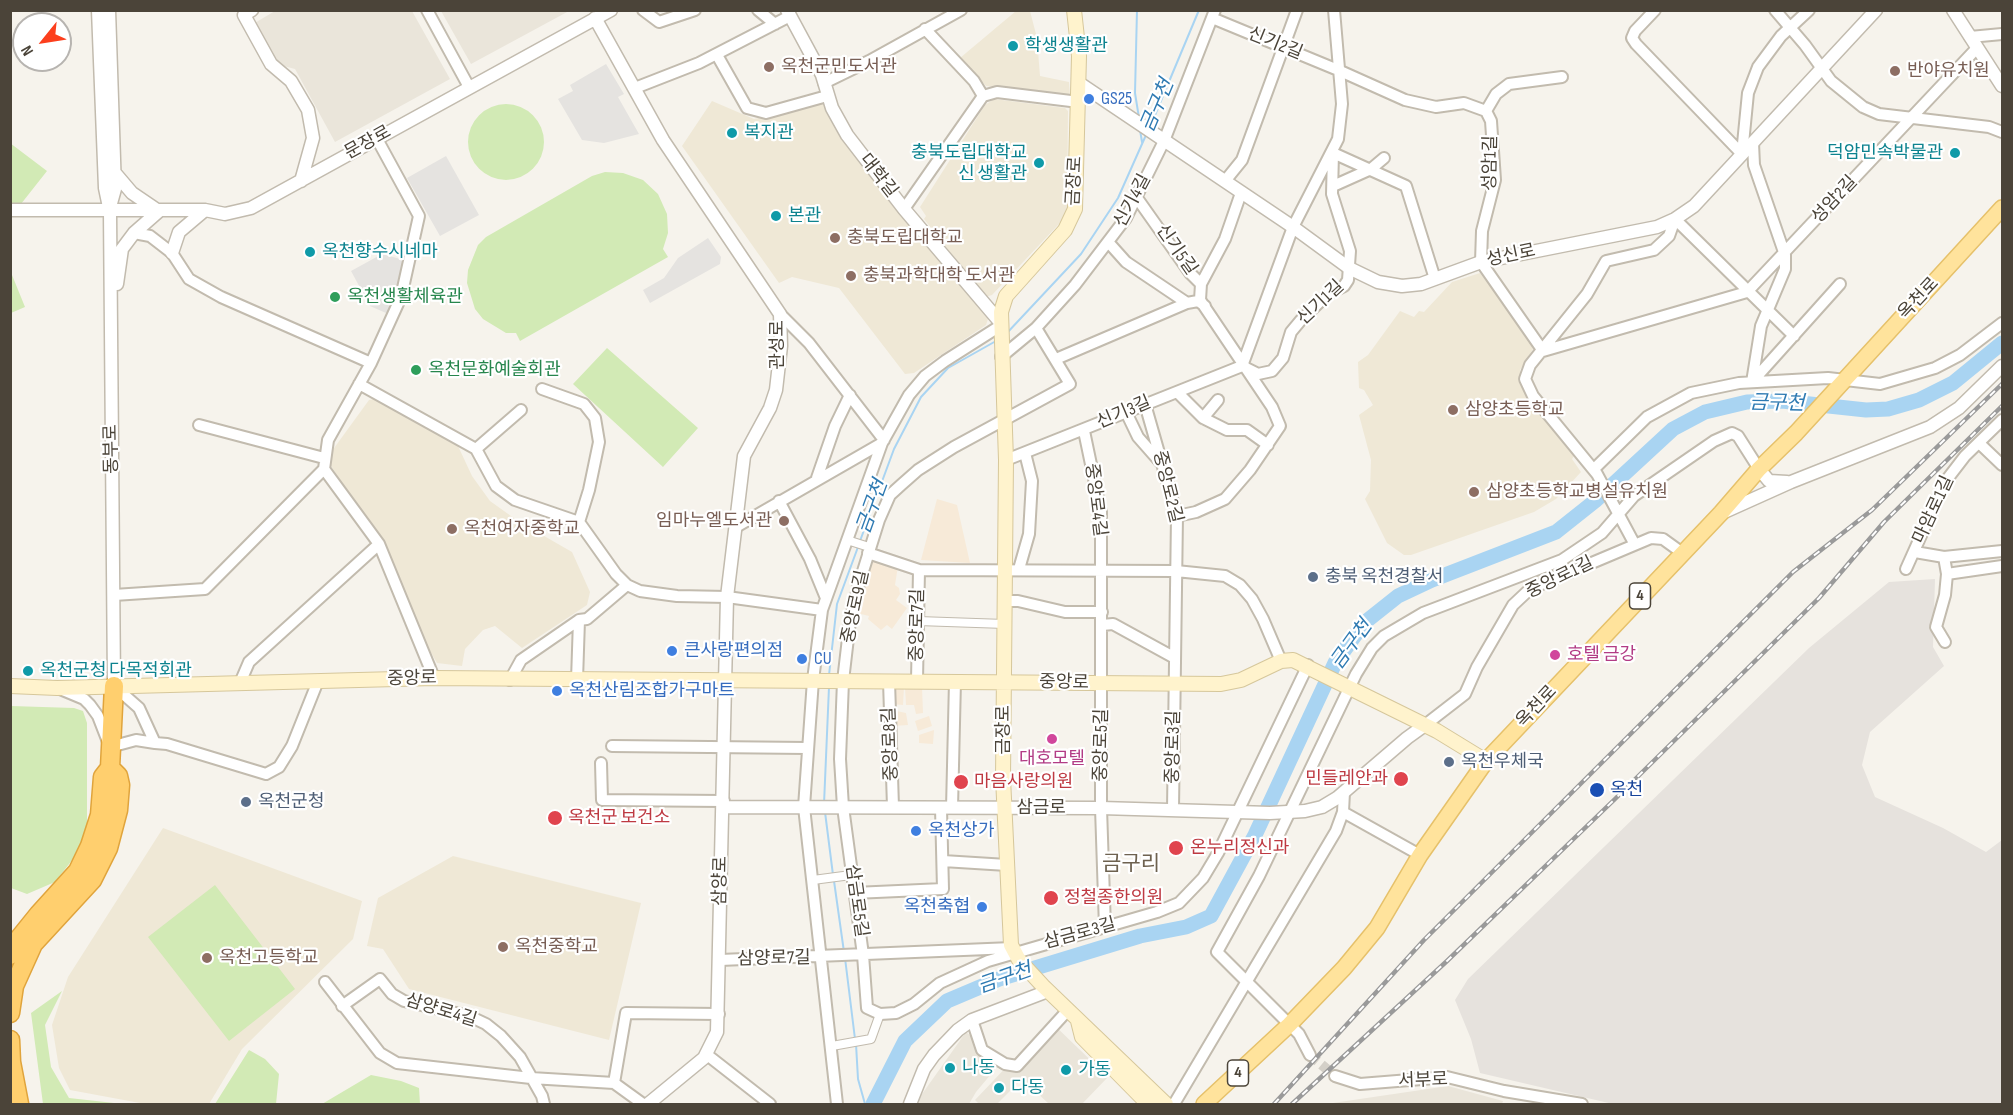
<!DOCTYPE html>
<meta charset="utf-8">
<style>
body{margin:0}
#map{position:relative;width:2013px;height:1115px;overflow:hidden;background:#f6f3ec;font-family:"Sofia Sans Condensed",sans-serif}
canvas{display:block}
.frame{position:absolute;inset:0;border:12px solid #4b4439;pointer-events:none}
.north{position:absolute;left:12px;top:12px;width:60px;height:60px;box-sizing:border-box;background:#fff;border:2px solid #b7b4b0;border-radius:50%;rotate:240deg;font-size:16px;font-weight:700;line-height:24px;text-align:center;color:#4b4439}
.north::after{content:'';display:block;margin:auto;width:21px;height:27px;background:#fc3f1d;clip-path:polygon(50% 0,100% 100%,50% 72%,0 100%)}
</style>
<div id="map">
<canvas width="2013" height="1115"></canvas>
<div class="frame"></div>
<div class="north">N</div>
</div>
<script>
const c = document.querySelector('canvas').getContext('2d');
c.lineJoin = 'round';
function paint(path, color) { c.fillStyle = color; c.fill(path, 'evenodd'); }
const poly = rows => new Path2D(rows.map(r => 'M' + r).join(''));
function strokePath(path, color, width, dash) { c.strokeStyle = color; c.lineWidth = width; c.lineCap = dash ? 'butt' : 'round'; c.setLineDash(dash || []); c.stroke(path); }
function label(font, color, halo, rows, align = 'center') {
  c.font = font + ' "Sofia Sans Condensed","Noto Sans KR",sans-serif'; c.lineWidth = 4.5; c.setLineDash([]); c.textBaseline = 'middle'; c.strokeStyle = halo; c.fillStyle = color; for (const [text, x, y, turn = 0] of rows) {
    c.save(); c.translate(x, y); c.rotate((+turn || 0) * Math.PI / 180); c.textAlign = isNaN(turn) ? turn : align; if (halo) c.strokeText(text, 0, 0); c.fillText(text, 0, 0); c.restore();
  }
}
paint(poly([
 [275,11,412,11,450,79,335,142,295,69,276,64,253,24],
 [441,11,569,11,471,64],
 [1050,1021,1108,1077,1082,1104,1049,1104,1022,1079,997,1104,979,1104,975,1100],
 [966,1032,1002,1061,976,1092,969,1104,915,1104],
 [1448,1086,1503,1101,1502,1104,1326,1104]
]), '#eae5da');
paint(poly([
 [937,499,957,505,970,563,921,560],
 [875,559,898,566,895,585,899,588,900,594,896,600,907,608,892,629,887,625,881,630,868,619,869,616,857,613,867,566],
 [891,687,904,687,903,705,892,704],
 [905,687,922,687,923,713,916,714,914,705,906,705],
 [892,710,906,713,908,725,893,726],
 [929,716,932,726,918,731,915,721],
 [934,730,933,744,919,743,919,735]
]), '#f7ead8');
paint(poly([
 [1935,579,1933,647,1944,666,1870,732,1862,765,1875,797,1943,828,1986,852,2002,840,2002,1104,1613,1104,1480,1073,1471,1039,1455,1000,1468,979,1809,648,1889,582]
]), '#e6e2dd');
paint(poly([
 [1016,11,1030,11,1037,38,1040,76,1069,82,1070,96,986,86,960,58],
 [994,99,1065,108,1068,111,1067,210,1058,225,992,295,985,297,924,219,926,216,920,207,985,105],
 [712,101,754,119,825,103,989,316,986,325,914,373,905,374,839,288,792,277,779,283,682,146],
 [1480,273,1530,339,1533,349,1520,370,1527,396,1576,453,1572,459,1581,472,1556,499,1534,512,1411,555,1404,555,1387,543,1365,499,1370,491,1371,460,1359,415,1373,405,1364,390,1359,388,1358,362,1368,355,1400,311,1414,317,1419,311,1424,312,1452,282],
 [373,399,458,446,472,476,490,501,518,521,572,552,590,592,587,605,522,648,495,626,483,630,465,649,462,666,437,663,422,637,392,559,331,466,329,455,369,400],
 [163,828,362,901,353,939,242,1049,209,1104,140,1103,70,1090,59,1068,52,1025,68,977],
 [453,856,641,903,609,1040,409,989,383,949,367,946,378,898]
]), '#efe8d6');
paint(poly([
 '468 142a38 38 0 1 1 76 0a38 38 0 1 1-76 0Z',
 [10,143,47,171,17,209,11,204],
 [605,172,623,173,643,180,658,194,667,214,668,233,663,249,668,257,520,341,516,333,506,333,483,319,475,309,467,283,468,270,478,245,486,237,592,176],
 [12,275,25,307,11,313,10,276],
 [607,348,698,428,663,467,573,384],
 [11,706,74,708,83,711,87,723,87,828,76,855,55,882,27,894,11,888],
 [215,885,295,989,229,1041,148,937],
 [62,991,45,1025,51,1067,69,1098,123,1104,43,1104,31,1013],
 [249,1050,265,1059,279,1074,276,1104,215,1104],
 [371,1075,401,1081,419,1088,420,1104,322,1104]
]), '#d2eab5');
paint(poly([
 [606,64,624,94,618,97,639,134,604,143,582,140,558,99,573,91,570,85],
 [446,156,479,215,440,236,407,178],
 [708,238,721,257,720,264,650,303,643,290,664,278,678,258],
 [382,254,404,260,393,308,386,313,370,306,351,271]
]), '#e5e3e0');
strokePath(poly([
 [1137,10,1135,93,1139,118],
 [1150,127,1199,10],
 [1140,130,1142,142],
 [1006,334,1081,254,1118,198,1146,135],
 [860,541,894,449,921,397,948,368,996,341],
 [829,675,837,604,858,547],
 [824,804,829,687],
 [825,812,833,875],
 [834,881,844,952],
 [845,958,855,1039],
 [856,1044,858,1079,865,1104]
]), '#a9d4f2', 2);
strokePath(poly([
 [873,1104,905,1041,947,1001,999,979,1140,936,1186,927,1211,916,1255,835,1335,663,1364,623,1398,596,1432,580,1556,532,1595,501,1673,429,1705,412,1747,402,1782,401,1866,410,1888,409,1919,400,1953,383,2002,343]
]), '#a9d4f2', 15);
strokePath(poly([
 [1310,1055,1335,1076]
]), '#d4d0c8', 10, [10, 5]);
const pedestrian = poly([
 [847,540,869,547],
 [918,621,1005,624],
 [813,880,851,875],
 [832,1046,871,1039,880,1014]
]);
const minor = poly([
 [427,10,469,87],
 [643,10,659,22,695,10],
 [758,10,775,24],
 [1655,10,1635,31,1632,38,1636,44,1742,154],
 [1775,10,1805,45,1831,81,1863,107,1879,114,1989,127,2002,132],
 [1212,18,1338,70,1405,100,1436,107,1464,103,1486,111,1491,121,1495,180,1482,231,1481,262,1543,351],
 [925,29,974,81,983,96],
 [1970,37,2002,34],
 [717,55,747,108,766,113,827,96],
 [824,83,869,61,961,10],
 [635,88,699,63,790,16],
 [1486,111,1496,94,1509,84,1562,77],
 [377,139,419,216,401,297,371,363,328,440,324,469,379,544,434,678],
 [1742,154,1748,93,1758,67,1781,36,1809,10],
 [1225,181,1242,160,1297,10],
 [1333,186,1371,169,1384,158],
 [1137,198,1190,273,1201,284,1200,300,1272,407,1280,426,1250,470,1225,499,1196,512,1177,516],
 [904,209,983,96,997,92,1079,102],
 [1675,219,1794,336],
 [134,233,150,236,172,253,189,279,221,297,371,363],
 [1109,243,1126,262,1187,303],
 [1201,284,1225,239,1241,193],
 [780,314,809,343,884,440],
 [1036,328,1070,384,954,447,918,470,901,485,890,495,879,520,859,584,850,621,843,681,840,759,843,807,863,955,867,1008,880,1014,896,1013,914,1004,940,983,988,961,1157,912,1179,903,1203,878,1218,853,1308,665],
 [1543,351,1747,292,1977,48],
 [1001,357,1036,328,1075,285,1126,218,1164,141,1215,10],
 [1056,359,1187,303,1198,301,1205,306],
 [1242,366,1258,374,1272,371,1283,358,1291,332,1301,320,1328,294,1344,286,1348,280,1350,251,1332,194,1333,153,1406,186,1435,279],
 [1752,382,1761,326,1785,269,1785,255,1754,165,1753,143],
 [1752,382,1840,284],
 [359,384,476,449,521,410],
 [542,389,584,404,595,418,599,442,589,490,579,522],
 [1177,392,1203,418,1227,430,1247,430,1268,445],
 [1145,404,1177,516,1173,809],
 [1126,412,1138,437,1160,462],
 [1203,418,1218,400],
 [199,425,324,458],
 [1084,431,1101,512,1101,808,1105,928],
 [1979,443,2002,465],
 [476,449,496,486,515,500,579,522,616,574,627,585,640,591,677,596,727,597,822,610],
 [1006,460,1242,366,1293,227,1338,139,1342,104,1334,10],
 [1594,469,1647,417,1691,393,1739,383,1828,378,1880,384,1935,368,1960,355,2002,323],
 [817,478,835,426,850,395],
 [779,501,810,559,826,598],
 [736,527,882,443],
 [1634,543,1597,474,1533,396,1525,379,1530,365,1587,294,1606,261,1654,250,1669,236,1675,219],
 [1915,552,1944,557,2002,551],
 [868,553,919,570,1176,571,1225,576,1240,585,1252,599,1263,619,1281,661],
 [1944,557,1947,574,1945,595,1936,627,1945,642],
 [1019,569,1029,534,1032,481,1025,453],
 [1906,569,1945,482,1965,456,2002,420],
 [1947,574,2002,566],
 [114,595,205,589,324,469],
 [1005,601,1018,601,1065,612,1102,612],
 [1102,625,1113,624,1175,658],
 [510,680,521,660,579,620,587,619,627,585],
 [577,680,579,620],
 [889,681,893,807],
 [917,681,919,570],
 [240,683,249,662,379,544],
 [114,686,139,708,155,743,167,744,266,774,279,767,292,746,318,681],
 [60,689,84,699,90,705,98,716,110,747,136,740,155,743],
 [1425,725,1465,694,1477,667,1513,605,1530,589,1651,538,1663,539,1681,552],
 [612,746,807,748],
 [601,763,602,800,724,801],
 [952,808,955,681],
 [1343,812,1420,855],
 [943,861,1007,865],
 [854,893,943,889,941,808],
 [720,960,1012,948],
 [325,982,380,1053,397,1063,531,1078,614,1083,626,1013,719,1014],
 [342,1006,380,979,392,994,404,1001,469,1016,486,1024,501,1036,520,1057,542,1096,544,1104],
 [972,1020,982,1050,1005,1064,1017,1066,1068,1010],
 [706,1054,770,1104],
 [1310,1055,1299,1034,1217,952,1259,876,1356,674,1372,648,1384,636,1423,613,1562,560,1602,533,1634,496,1714,441,1732,433,1738,436,1759,469],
 [1335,1076,1360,1084,1447,1077,1504,1091,1582,1104],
 [614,1083,643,1104],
 [837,1104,804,807,813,680,822,610,882,443,909,395,925,376,945,361,1000,326],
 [1174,1104,1336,831,1343,812,1344,792]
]);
const tertiary = poly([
 [98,10,105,188,110,212,114,686],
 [109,10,115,189,110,207],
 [252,10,244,15,271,64,291,81,308,110,313,138,301,181],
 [787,10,822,75,832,108,847,135,904,209,1000,322],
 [1953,10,2002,86],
 [595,18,663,140,780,314,781,346,776,390,770,408,744,456,727,597,717,1032,704,1058,648,1104],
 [1079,83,1293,227,1349,268,1378,282,1402,286,1421,284,1481,262,1657,227,1675,219,1694,206,1876,10],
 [115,173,132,193,157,210],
 [10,210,205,210,225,214,251,208,611,10],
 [172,253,179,232,205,210],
 [117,284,122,249,134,233,159,211],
 [1759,469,1769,481,1787,482],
 [1722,513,1791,482,1930,427,1959,408,2002,366],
 [724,807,1101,808,1270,813,1305,811,1322,807,1337,798,1407,738,1425,725],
 [910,1104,924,1069,934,1055,958,1030,972,1020,1048,991]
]);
const secondary = poly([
 [1074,10,1079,56,1075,209,1065,230,1006,296,1001,312,1006,460,1003,778,1011,945,1019,960,1043,986,1166,1104],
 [10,686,57,688,434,678,1221,684,1241,680,1281,661,1293,660,1437,731,1486,761],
 [1078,1021,1082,1037,1148,1104]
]);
const primary = poly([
 [1204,1104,1289,1025,1344,968,1377,928,1420,855,1486,761,1721,513,1759,469,1796,433,2002,208]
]);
const motorway = poly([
 [10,955,18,940,39,914,78,871,90,846,100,815,103,777,110,768,114,686],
 [10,1013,14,986,33,944,92,880,108,848,118,810,120,785,118,776,110,768],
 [10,1040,11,1062,19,1104]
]);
strokePath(pedestrian, '#c2bbae', 10);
strokePath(minor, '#c2bbae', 14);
strokePath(tertiary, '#c2bbae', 15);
strokePath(secondary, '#d6c79b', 16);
strokePath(primary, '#e6c16a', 18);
strokePath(motorway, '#e0a43c', 21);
strokePath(pedestrian, '#fff', 8);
strokePath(minor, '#fff', 10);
strokePath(tertiary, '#fff', 12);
strokePath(secondary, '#fff3cd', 14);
strokePath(primary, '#ffe39c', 15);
strokePath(motorway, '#ffcf6e', 18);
const rail = poly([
 [1274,1104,1424,940,1793,572,1872,510,2002,384],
 [1292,1104,1447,961,1615,799,1819,598,1884,522,2002,406]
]);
strokePath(rail, '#9a9a9a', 4.5);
strokePath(rail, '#fff', 2, [7]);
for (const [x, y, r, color] of [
 [1013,46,6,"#0f9aa8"],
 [769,67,6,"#8d6e63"],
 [1895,71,6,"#8d6e63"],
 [1089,99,6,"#3f7fe0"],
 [732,133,6,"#0f9aa8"],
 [1955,153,6,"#0f9aa8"],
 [1039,163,6,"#0f9aa8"],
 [776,216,6,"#0f9aa8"],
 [835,238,6,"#8d6e63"],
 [310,252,6,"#0f9aa8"],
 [851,276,6,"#8d6e63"],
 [335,297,6,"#2e9e5b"],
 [416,370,6,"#2e9e5b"],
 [1453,410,6,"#8d6e63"],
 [1474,492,6,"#8d6e63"],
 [784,521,6,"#8d6e63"],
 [452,529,6,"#8d6e63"],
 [1313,577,6,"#5c6f8a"],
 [672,651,6,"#3f7fe0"],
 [1555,655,6,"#d1479c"],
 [802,659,6,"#3f7fe0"],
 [28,671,6,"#0f9aa8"],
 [557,691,6,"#3f7fe0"],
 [1052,739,6,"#d1479c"],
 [1449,762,6,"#5c6f8a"],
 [1401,779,8,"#e0444e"],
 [961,782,8,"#e0444e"],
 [1597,790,8,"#1a4fb4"],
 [246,802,6,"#5c6f8a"],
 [555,818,8,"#e0444e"],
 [916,831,6,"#3f7fe0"],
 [1176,848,8,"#e0444e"],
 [1051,898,8,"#e0444e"],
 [982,907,6,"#3f7fe0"],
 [503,947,6,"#8d6e63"],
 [207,958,6,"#8d6e63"],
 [950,1068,6,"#0f9aa8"],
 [1066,1070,6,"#0f9aa8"],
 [999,1088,6,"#0f9aa8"]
]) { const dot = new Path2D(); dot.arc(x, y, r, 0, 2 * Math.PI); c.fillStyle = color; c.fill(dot); strokePath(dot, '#fff', 2); }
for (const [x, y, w] of [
 [1640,596,21],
 [1238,1073,21]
]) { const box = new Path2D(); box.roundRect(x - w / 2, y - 13, w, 26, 4.5); c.fillStyle = '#fff'; c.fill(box); strokePath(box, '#4b4439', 1.5); }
label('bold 16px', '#4b4439', null, [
 ["4",1640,596],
 ["4",1238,1073]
]);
label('18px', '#4b4439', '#fff', [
 ["신기2길",1275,44,22],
 ["문장로",368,143,-29],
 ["성암1길",1491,163,-89],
 ["대학길",878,176,52],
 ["금장로",1075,181,-87],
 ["성암2길",1835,200,-47],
 ["신기4길",1133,201,-62],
 ["신기5길",1176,250,55],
 ["성신로",1511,256,-12],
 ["옥천로",1919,299,-47],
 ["신기1길",1321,303,-43],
 ["관성로",778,345,-90],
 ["신기3길",1124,413,-23],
 ["동부로",112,449,-91],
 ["중앙로2길",1167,487,76],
 ["중앙로4길",1095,500,83],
 ["마암로1길",1934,510,-65],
 ["중앙로1길",1560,578,-26],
 ["중앙로9길",856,607,-78],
 ["중앙로7길",918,625,-89],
 ["중앙로",412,679,-1],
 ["중앙로",1064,683,1],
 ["옥천로",1537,707,-47],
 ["금장로",1004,730,-90],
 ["중앙로8길",891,744,-92],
 ["중앙로5길",1102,745,-89],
 ["중앙로3길",1174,747,-89],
 ["삼금로",1041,808],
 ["삼양로",721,881,-89],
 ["삼금로5길",856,901,82],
 ["삼금로3길",1080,934,-15],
 ["삼양로7길",774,959,-1],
 ["삼양로4길",441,1011,17],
 ["서부로",1423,1081,-2]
]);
label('18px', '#0d838f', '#fff', [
 ["학생생활관",1025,46],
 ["복지관",744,133],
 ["충북도립대학교",1027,153,"right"],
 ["신 생활관",1027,174,"right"],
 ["덕암민속박물관",1943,153,"right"],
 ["본관",788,216],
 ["옥천향수시네마",322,252],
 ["옥천군청 다목적회관",40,671],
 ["나동",962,1068],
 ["가동",1078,1070],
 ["다동",1011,1088]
], 'left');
label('18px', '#785e54', '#fff', [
 ["옥천군민도서관",781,67],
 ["반야유치원",1907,71],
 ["충북도립대학교",847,238],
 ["충북과학대학 도서관",863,276],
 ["삼양초등학교",1465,410],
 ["삼양초등학교병설유치원",1486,492],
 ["임마누엘도서관",772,521,"right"],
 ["옥천여자중학교",464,529],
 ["옥천중학교",515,947],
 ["옥천고등학교",219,958]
], 'left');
label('18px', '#366cbe', '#fff', [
 ["GS25",1101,99],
 ["큰사랑편의점",684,651],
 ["CU",814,659],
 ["옥천산림조합가구마트",569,691],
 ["옥천상가",928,831],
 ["옥천축협",970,907,"right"]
], 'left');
label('18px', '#27864d', '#fff', [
 ["옥천생활체육관",347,297],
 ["옥천문화예술회관",428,370]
], 'left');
label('18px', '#4e5e75', '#fff', [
 ["충북 옥천경찰서",1325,577],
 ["옥천우체국",1461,762],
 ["옥천군청",258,802]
], 'left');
label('18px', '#b23c85', '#fff', [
 ["호텔 금강",1567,655],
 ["대호모텔",1052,759,"center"]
], 'left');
label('18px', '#be3a42', '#fff', [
 ["민들레안과",1388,779,"right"],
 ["마음사랑의원",974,782],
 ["옥천군 보건소",568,818],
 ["온누리정신과",1190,848],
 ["정철종한의원",1064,898]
], 'left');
label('18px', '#164399', '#fff', [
 ["옥천",1610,790]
], 'left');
label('italic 20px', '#2e7ab2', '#fff', [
 ["금구천",1158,106,-67],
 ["금구천",1777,404,1],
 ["금구천",873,507,-70],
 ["금구천",1352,645,-54],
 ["금구천",1005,979,-19]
]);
label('21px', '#6e6250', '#fff', [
 ["금구리",1131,865]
]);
</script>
